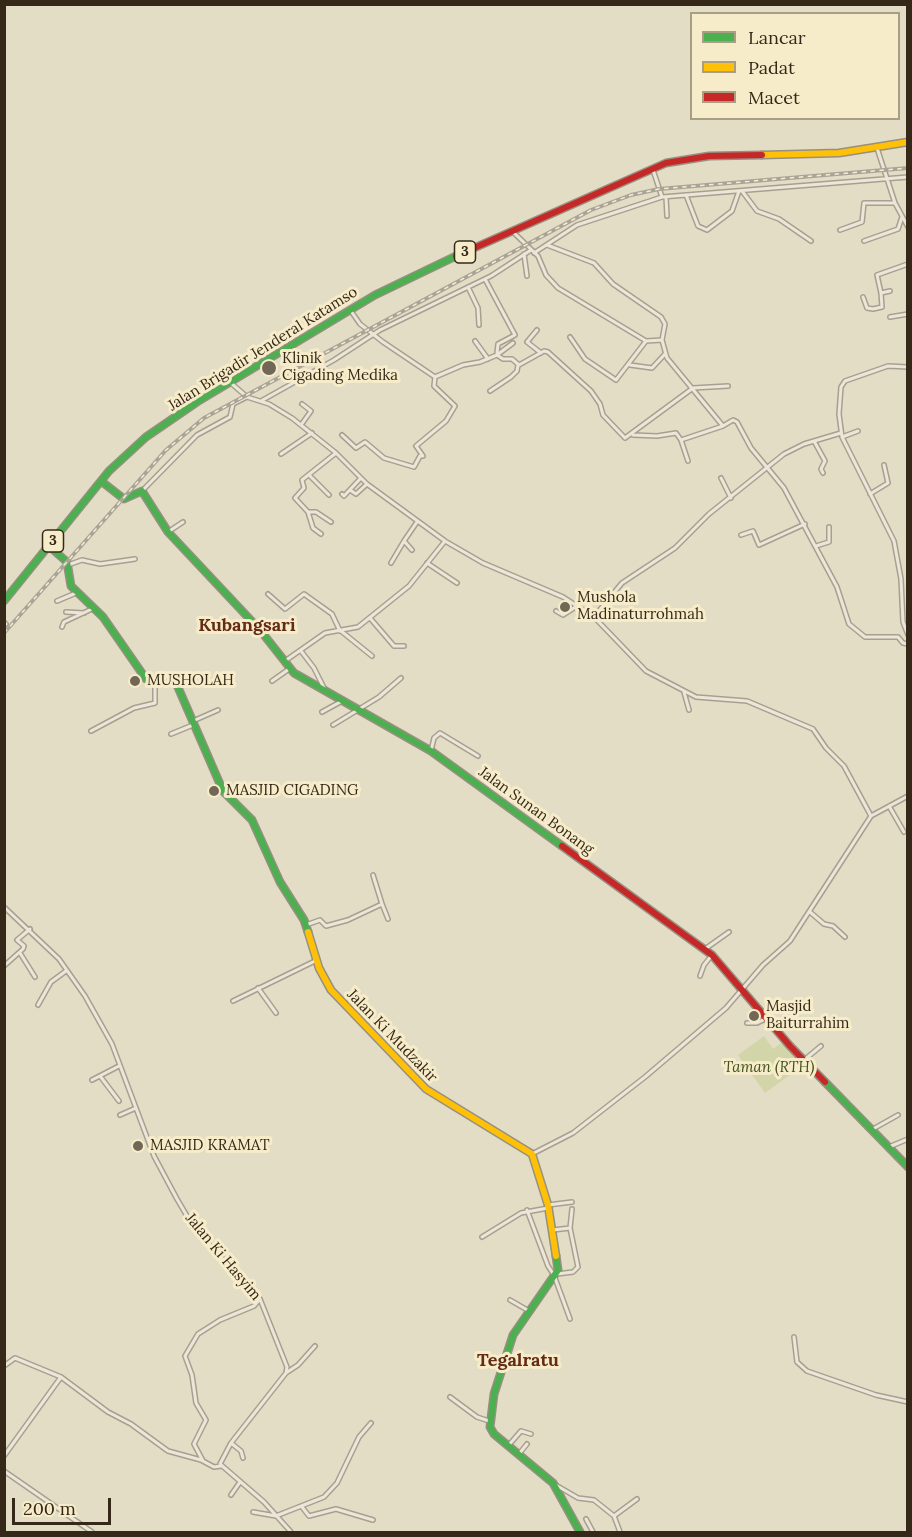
<!DOCTYPE html>
<style>
body{margin:0}
#map{position:relative;width:912px;height:1537px;overflow:hidden;background:#e3ddc6;font-family:Lora,serif}
canvas{display:block}
.frame{position:absolute;inset:0;border:6px solid #352819;pointer-events:none}
.legend{position:absolute;left:690px;top:12px;width:210px;height:108px;box-sizing:border-box;background:#f7ecc9;border:2px solid #a99e83;margin:0;padding:8px 10px;list-style:none;font-size:18px;color:#352819}
.legend li{display:flex;align-items:center;gap:12px;height:30px}
.legend b{width:30px;border:2px solid #a99e83}
.scale{position:absolute;left:12px;top:1498px;width:99px;height:27px;box-sizing:border-box;border:3px solid #352819;border-top:0;padding-left:8px;font-size:18px;line-height:21px;white-space:nowrap;color:#352819;-webkit-text-stroke:4px #f7ecc9;paint-order:stroke}
</style>
<div id="map">
<canvas width="912" height="1537"></canvas>
<div class="frame"></div>
<ul class="legend">
<li><b style="height:8px;background:#4caf50"></b>Lancar</li>
<li><b style="height:8px;background:#ffc107"></b>Padat</li>
<li><b style="height:8px;background:#c62828"></b>Macet</li>
</ul>
<div class="scale">200 m</div>
</div>
<script>
const c = document.querySelector('canvas').getContext('2d');
c.lineJoin = 'round';
function paint(path, color) { c.fillStyle = color; c.fill(path, 'evenodd'); }
const poly = rows => new Path2D(rows.map(r => 'M' + r).join(''));
function strokePath(path, color, width, dash) { c.strokeStyle = color; c.lineWidth = width; c.lineCap = dash ? 'butt' : 'round'; c.setLineDash(dash || []); c.stroke(path); }
function label(font, color, halo, rows, align = 'center') {
  c.font = font + ' Lora,serif'; c.lineWidth = 6; c.setLineDash([]); c.textBaseline = 'middle'; c.strokeStyle = halo; c.fillStyle = color; for (const [text, x, y, turn = 0] of rows) {
    c.save(); c.translate(x, y); c.rotate((+turn || 0) * Math.PI / 180); c.textAlign = isNaN(turn) ? turn : align; if (halo) c.strokeText(text, 0, 0); c.fillText(text, 0, 0); c.restore();
  }
}
paint(poly([
 [764,1036,773,1049,784,1041,802,1066,765,1093,738,1055]
]), '#d1d5a7');
const street = poly([
 [877,148,895,203,908,227],
 [653,170,662,197],
 [742,191,757,211,779,219,811,241],
 [686,195,698,226,707,230,732,211,739,191],
 [666,197,667,216],
 [840,230,862,222,864,203,895,203],
 [512,231,538,256,546,275,558,288,646,341,662,340,667,358,723,426,733,420,737,422,751,448,784,488,837,587,849,624,865,637,898,637,903,643,908,644],
 [864,241,898,229,902,217],
 [547,245,594,263,613,284,661,317,665,324,662,340],
 [534,253,577,225,662,197,908,177],
 [524,254,527,276],
 [485,279,515,335,498,344,497,353],
 [468,287,478,308,479,325],
 [890,291,881,293,877,275,908,264],
 [863,297,867,308,873,309,882,307,881,293],
 [351,311,360,324,383,342,435,377,463,365,480,362,497,355,513,343],
 [890,317,908,314],
 [537,330,527,342,541,353],
 [570,337,585,359,616,380,646,341],
 [475,341,488,359],
 [497,355,503,359,512,359,519,365,544,351,548,352,591,391,600,404,603,415,625,438,693,388,728,386],
 [630,365,652,368,665,354],
 [908,367,888,366,845,381,841,387,839,414,842,437,894,541,901,579,903,622,908,635],
 [231,383,247,397,269,404,292,418,336,453,367,484,445,541,483,563,563,597,594,617,646,671,696,697,747,701,813,729,826,748,844,766,871,816],
 [490,391,511,377,517,371,518,365],
 [261,401,334,360,380,330,491,276,531,250],
 [301,425,311,411,302,404],
 [342,435,356,448,365,442,384,458,414,467,420,456,423,456,416,446,446,421,455,406,434,386,435,377],
 [633,435,657,436,676,433,681,440,723,426],
 [842,437,858,431],
 [681,440,688,461],
 [814,441,825,461,821,469,823,473],
 [281,454,312,433],
 [309,475,329,495],
 [721,478,731,498],
 [350,490,356,494,367,484],
 [142,491,197,435,230,417,233,404,247,397],
 [342,494,344,496,360,479],
 [870,494,888,483,884,465],
 [308,512,316,512,331,522],
 [168,532,183,522],
 [321,534,313,528,308,512,295,498,304,488,302,480,336,453],
 [741,535,753,531,759,545,805,524],
 [816,546,829,542,829,527],
 [412,550,404,541,417,522],
 [391,563,404,541],
 [427,563,457,583],
 [68,565,82,560,100,564,135,559],
 [268,594,285,609,304,594,332,614,340,631],
 [57,601,76,593],
 [556,611,563,615,577,606],
 [66,612,84,613],
 [594,617,622,583,675,548,709,514,784,454,804,444,841,433],
 [370,618,394,646,404,646],
 [4,622,6,624],
 [62,627,64,622,94,608],
 [341,631,372,656],
 [301,651,314,668,325,690],
 [285,661,325,633,358,627,409,586,445,541],
 [272,681,289,669],
 [684,692,689,710],
 [322,712,342,701],
 [193,721,218,710],
 [333,725,379,697,401,678],
 [91,731,134,708,155,703,155,683],
 [171,734,193,725],
 [431,751,434,738,440,733,478,756],
 [889,806,904,832],
 [382,904,388,919],
 [4,907,59,959,85,996,112,1044,154,1156,177,1199,194,1228,260,1299,287,1367,286,1373,231,1443,220,1464,264,1502,291,1532],
 [810,912,824,924,833,926,845,937],
 [306,925,320,920,326,926,348,920,382,904,373,875],
 [705,949,729,932],
 [20,953,35,977],
 [4,966,23,949,24,946,17,940,30,929],
 [700,976,704,965,712,955],
 [258,988,276,1013],
 [233,1001,317,960],
 [38,1005,51,982,66,971],
 [747,1023,757,1023,767,1018],
 [803,1061,821,1046],
 [100,1076,119,1101],
 [92,1080,119,1066],
 [120,1115,136,1108],
 [873,1129,898,1115],
 [889,1147,908,1139],
 [532,1154,573,1133,645,1077,726,1008,763,965,790,941,871,816,908,796],
 [548,1205,572,1202],
 [527,1210,548,1266,554,1275],
 [553,1230,570,1228,572,1209],
 [482,1237,521,1213,548,1208],
 [557,1274,573,1272,578,1267,570,1228],
 [555,1278,570,1319],
 [510,1300,529,1311],
 [794,1337,797,1362,807,1371,876,1395,908,1402],
 [4,1366,15,1358,61,1377,108,1412,131,1424,168,1451,201,1460,214,1467,221,1466],
 [286,1373,298,1365,315,1346],
 [450,1397,477,1417,489,1421],
 [231,1443,241,1451,243,1458],
 [508,1446,521,1431,531,1434],
 [519,1454,527,1444],
 [4,1456,61,1377],
 [203,1461,194,1444,206,1420,196,1403,192,1375,185,1356,198,1334,220,1320,254,1306,260,1299],
 [4,1471,92,1532],
 [554,1484,578,1498,594,1500,614,1516,620,1532],
 [231,1495,240,1482],
 [302,1507,309,1516,336,1509,373,1520],
 [253,1512,276,1516,324,1497,337,1483,359,1437,371,1423],
 [614,1516,637,1499],
 [586,1519,593,1532]
]);
const fast = poly([
 [101,481,124,499,142,491,168,532,260,630,294,673,431,751,562,846],
 [49,546,67,562,71,586,103,617,146,679,155,683,174,682,177,685,223,791,252,820,280,882,304,920,308,932],
 [4,601,109,471,146,437,197,402,375,295,456,256],
 [825,1082,908,1167],
 [556,1256,558,1270,513,1335,494,1394,490,1427,494,1434,553,1483,580,1532]
]);
const slow = poly([
 [762,155,839,153,908,142],
 [308,932,319,968,331,990,426,1089,532,1154,548,1205,556,1256]
]);
const jam = poly([
 [456,256,666,163,709,156,762,155],
 [562,846,712,955,790,1046,825,1082]
]);
strokePath(street, '#a7a090', 6);
strokePath(fast, '#978f80', 9);
strokePath(slow, '#978f80', 9);
strokePath(jam, '#978f80', 9);
strokePath(street, '#ebe6d8', 3);
strokePath(fast, '#4caf50', 6);
strokePath(slow, '#ffc107', 6);
strokePath(jam, '#c62828', 6);
const rail = poly([
 [4,633,166,450,204,418,591,210,631,195,659,189,908,168]
]);
strokePath(rail, '#a9a499', 4);
strokePath(rail, '#f7ecc9', 1.5, [4.5]);
for (const [x, y, r, color] of [
 [269,368,8,"#726756"],
 [565,607,6,"#726756"],
 [135,681,6,"#726756"],
 [214,791,6,"#726756"],
 [754,1016,6,"#726756"],
 [138,1146,6,"#726756"]
]) { const dot = new Path2D(); dot.arc(x, y, r, 0, 2 * Math.PI); c.fillStyle = color; c.fill(dot); strokePath(dot, '#f7ecc9', 2); }
for (const [x, y, w] of [
 [465,252,21],
 [53,541,21]
]) { const box = new Path2D(); box.roundRect(x - w / 2, y - 11, w, 22, 4.5); c.fillStyle = '#f7ecc9'; c.fill(box); strokePath(box, '#352819', 1.5); }
label('bold 14px', '#352819', null, [
 ["3",465,252],
 ["3",53,541]
]);
label('15px', '#352819', '#f7ecc9', [
 ["Jalan Brigadir Jenderal Katamso",263,349,-32],
 ["Jalan Sunan Bonang",536,811,36],
 ["Jalan Ki Mudzakir",392,1036,46],
 ["Jalan Ki Hasyim",223,1257,50]
]);
label('15px', '#352819', '#f7ecc9', [
 ["Klinik",282,359],
 ["Cigading Medika",282,376],
 ["Mushola",577,598],
 ["Madinaturrohmah",577,615],
 ["MUSHOLAH",147,681],
 ["MASJID CIGADING",226,791],
 ["Masjid",766,1007],
 ["Baiturrahim",766,1024],
 ["MASJID KRAMAT",150,1146]
], 'left');
label('italic 15px', '#42521e', '#f7ecc9', [
 ["Taman (RTH)",769,1068]
]);
label('bold 18px', '#642b16', '#f7ecc9', [
 ["Kubangsari",247,626],
 ["Tegalratu",518,1361]
]);
</script>
